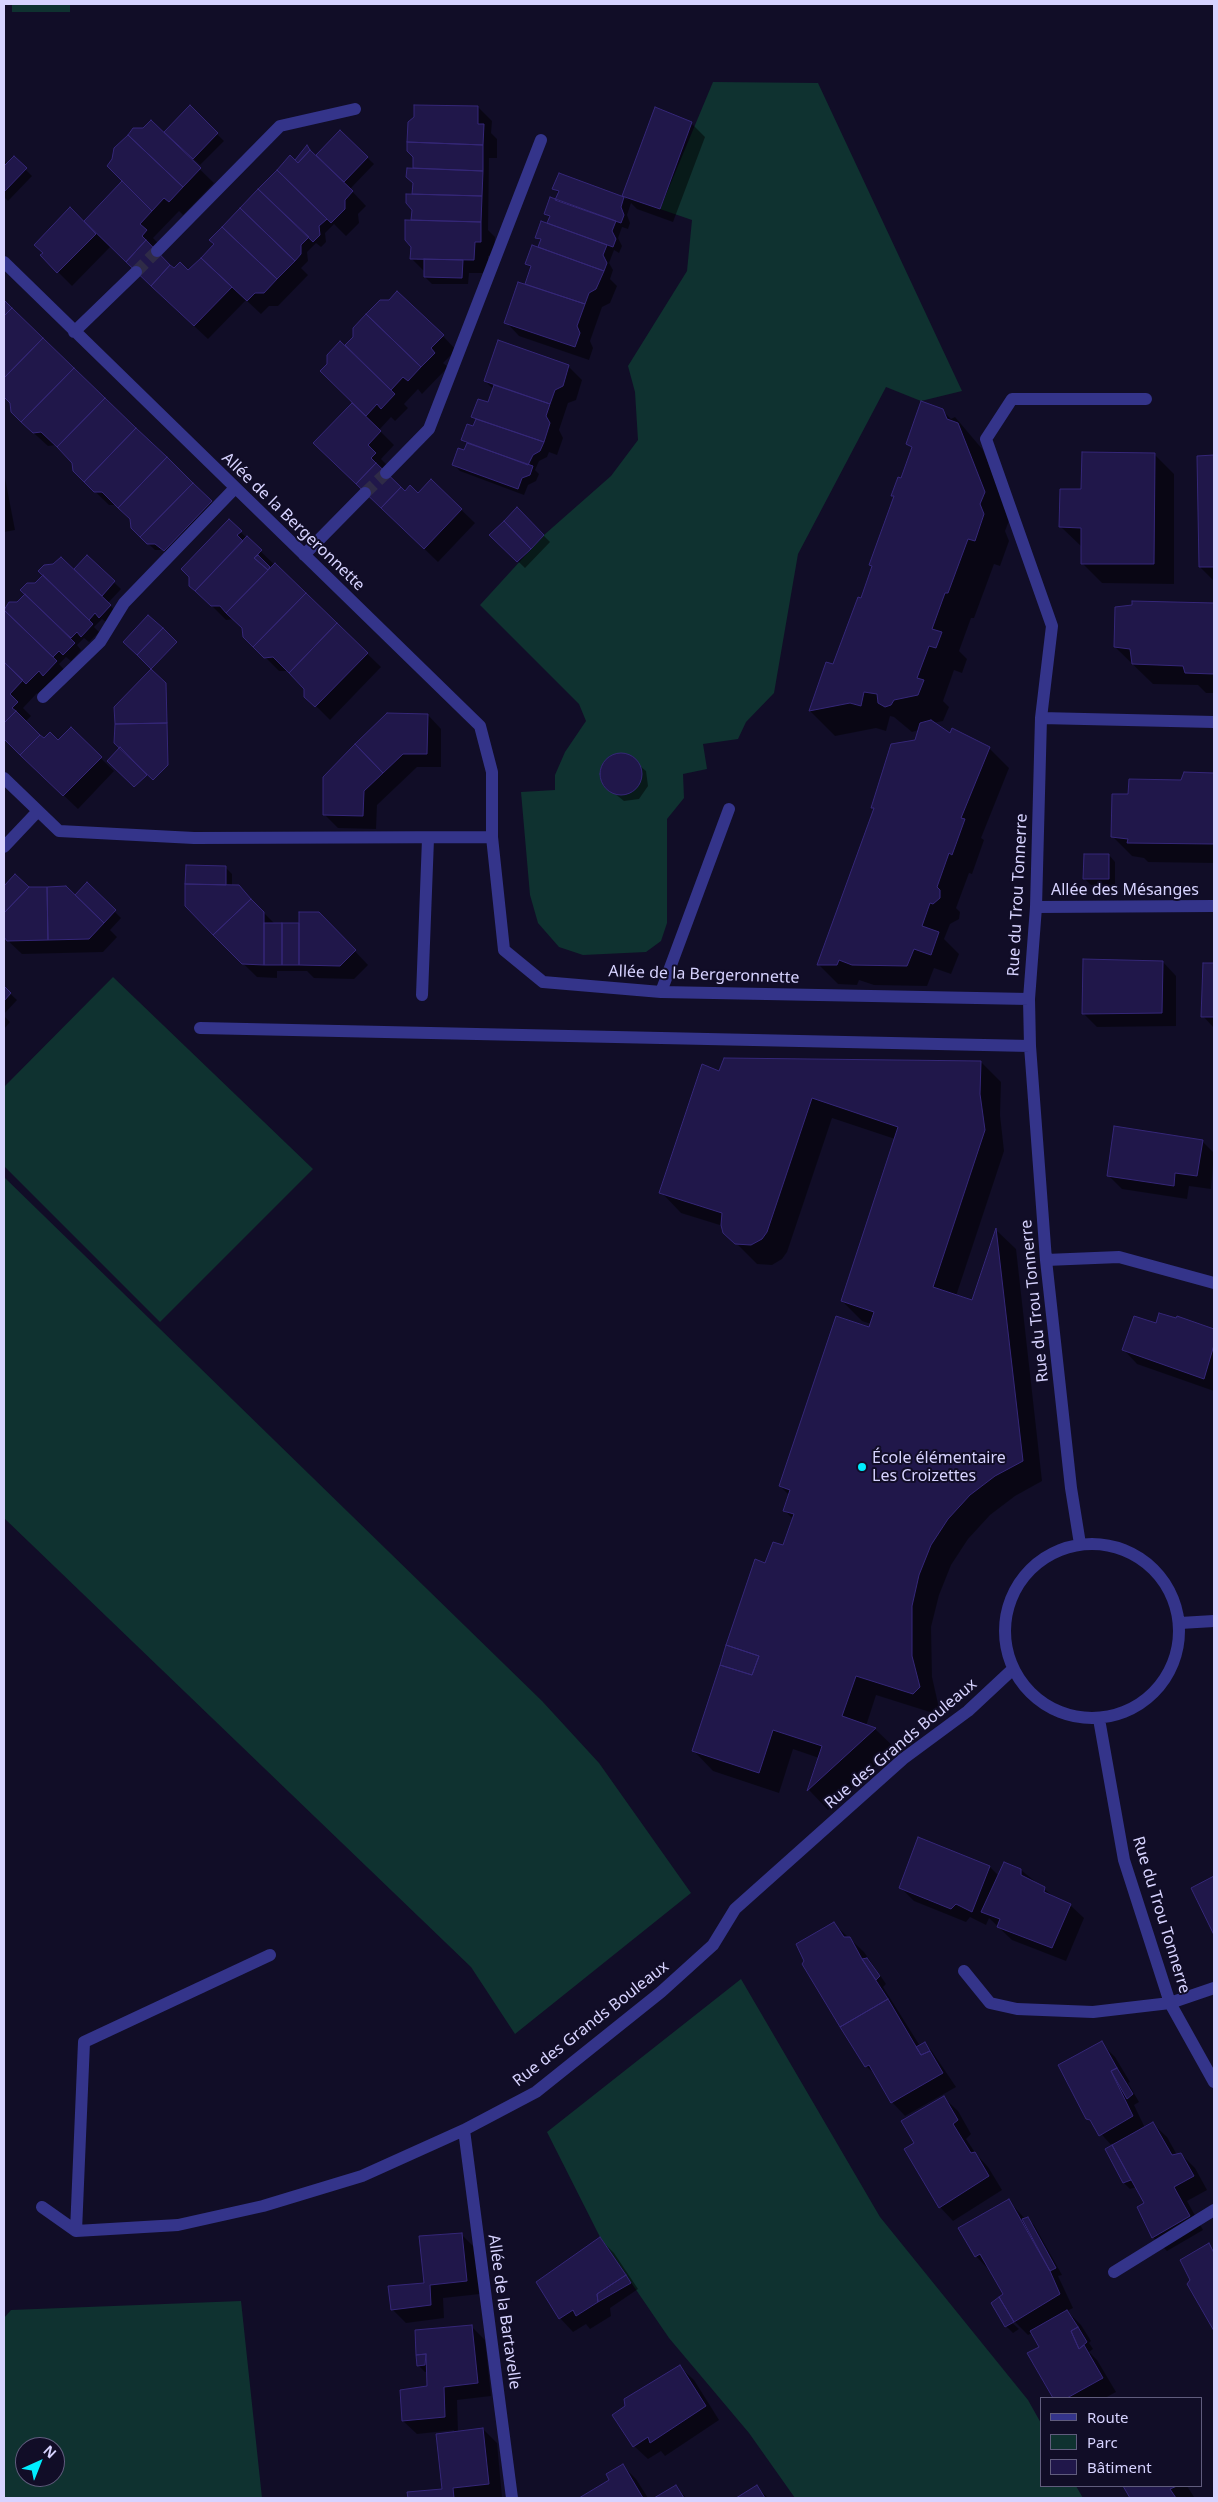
<!DOCTYPE html>
<meta charset="utf-8">
<style>
body{margin:0}
#map{position:relative;width:1218px;height:2502px;overflow:hidden;background:#110d27;font-family:"Noto Sans",sans-serif}
canvas{display:block}
.frame{position:absolute;inset:0;border:5px solid #d7d3ff;pointer-events:none}
.legend{position:absolute;left:1040px;top:2397px;width:162px;height:90px;box-sizing:border-box;background:#110d27;border:1px solid #605c7d;margin:0;padding:6px 9px;list-style:none;font-size:15px;color:#d7d3ff}
.legend li{display:flex;align-items:center;gap:10px;height:25px}
.legend b{width:25px;border:1px solid #605c7d}
.north{position:absolute;left:15px;top:2437px;width:50px;height:50px;box-sizing:border-box;background:#110d27;border:1px solid #605c7d;border-radius:50%;rotate:44deg;font-size:14px;font-weight:700;line-height:20px;text-align:center;color:#d7d3ff}
.north::after{content:'';display:block;margin:auto;width:18px;height:22px;background:#00edfe;clip-path:polygon(50% 0,100% 100%,50% 72%,0 100%)}
</style>
<div id="map">
<canvas width="1218" height="2502"></canvas>
<div class="frame"></div>
<ul class="legend">
<li><b style="height:6px;background:#34348a"></b>Route</li>
<li><b style="height:14px;background:#0f3230"></b>Parc</li>
<li><b style="height:14px;background:#20174a"></b>Bâtiment</li>
</ul>
<div class="north">N</div>
</div>
<script>
const c = document.querySelector('canvas').getContext('2d');
c.lineJoin = 'round';
function paint(path, color) { c.fillStyle = color; c.fill(path, 'evenodd'); }
const poly = rows => new Path2D(rows.map(r => 'M' + r).join(''));
function strokePath(path, color, width, dash) { c.strokeStyle = color; c.lineWidth = width; c.lineCap = dash ? 'butt' : 'round'; c.setLineDash(dash || []); c.stroke(path); }
function label(font, color, halo, rows, align = 'center') {
  c.font = font + ' "Noto Sans",sans-serif'; c.lineWidth = 4; c.setLineDash([]); c.textBaseline = 'middle'; c.strokeStyle = halo; c.fillStyle = color; for (const [text, x, y, turn = 0] of rows) {
    c.save(); c.translate(x, y); c.rotate((+turn || 0) * Math.PI / 180); c.textAlign = isNaN(turn) ? turn : align; if (halo) c.strokeText(text, 0, 0); c.fillText(text, 0, 0); c.restore();
  }
}
paint(poly([
 [12,4,70,4,70,12,12,12],
 [713,82,818,83,962,391,921,401,886,387,798,554,774,693,746,722,738,739,703,744,707,769,683,774,684,798,667,819,667,923,661,941,646,952,583,955,559,947,538,923,530,895,521,792,555,790,555,775,565,752,586,721,579,704,480,605,544,535,611,476,638,440,635,392,628,366,687,271,692,220,660,209],
 [113,977,313,1169,160,1322,4,1166,4,1087],
 [4,1177,542,1701,599,1763,691,1893,515,2034,471,1967,4,1518],
 [741,1979,880,2217,1028,2400,1042,2425,1042,2486,1076,2486,1083,2498,795,2498,749,2433,669,2338,600,2237,547,2132],
 [241,2301,262,2498,4,2498,4,2318,11,2310],
 [25,2447,55,2447,55,2477,25,2477]
]), '#0f3230');
paint(poly([
 [190,107,224,141,200,165,173,139],
 [478,107,492,121,491,133,497,139,497,158,489,158,488,230,495,237,494,255,488,256,488,273,469,273,468,284,432,284,425,277,425,272,411,258,414,157],
 [417,258,426,258,426,260,417,260],
 [151,122,214,183,183,215,179,211,153,238,160,245,155,251,174,270,188,272,295,162,316,157,340,132,374,164,350,189,366,206,358,214,359,223,346,236,334,224,325,233,326,242,321,247,316,243,307,252,308,261,301,268,308,275,278,306,269,306,261,314,246,300,208,339,110,247,72,286,42,256,84,223,123,181,143,129],
 [691,123,705,137,673,222,637,209,631,203,627,215,630,223,628,229,622,227,618,238,622,246,619,253,614,250,609,263,613,270,610,279,617,286,610,303,602,307,590,341,593,348,589,360,519,336,506,322,526,286,532,269,527,264,543,251,540,247,541,242,537,237,550,218,545,213,556,201,559,194,554,189,559,175,628,200,623,195],
 [14,158,32,176,8,201,4,197,4,160,8,164],
 [4,302,218,509,171,557,163,550,155,550,132,528,132,519,117,505,109,505,74,471,73,462,56,445,48,446,26,426,12,403,4,396],
 [443,336,456,350,443,363,448,367,422,394,418,389,404,404,408,408,395,421,391,417,379,430,394,445,381,459,389,467,384,472,405,493,418,495,431,481,475,523,438,562,315,443,353,403,345,347,354,337],
 [568,366,582,380,576,400,568,403,559,430,563,438,557,455,549,452,547,457,539,461,535,470,539,474,536,481,528,485,524,495,460,471,454,465,465,451,467,445,463,440,474,427,477,421,473,417,488,403,493,389,485,381],
 [942,410,951,419,955,417,983,450,1010,518,1005,531,1009,541,1000,566,994,564,974,618,971,618,959,651,967,659,962,673,954,670,943,701,949,707,943,721,933,723,950,735,989,748,1009,768,981,838,984,840,972,874,969,873,956,908,960,912,959,919,950,924,944,939,959,954,951,974,934,968,927,986,874,985,859,980,857,985,838,984,818,964,875,810,873,807,916,741,919,730,912,732,894,717,890,716,886,731,876,728,835,736,810,711,827,664,834,666,862,600,873,567,871,565,895,498,892,495,902,480,913,449,907,444],
 [1154,454,1174,474,1174,584,1102,583,1082,563,1082,547,1061,527,1082,490],
 [1199,457,1214,457,1214,581,1200,567],
 [4,473,15,530,4,532],
 [517,509,550,542,525,568,491,535],
 [229,521,381,667,330,720,306,696,305,688,288,671,279,671,256,648,244,628,235,619,226,620,210,604],
 [87,557,121,589,108,603,117,613,107,623,102,619,94,627,99,632,89,642,84,638,77,645,81,650,71,661,66,657,59,664,70,676,41,697,37,693,23,708,31,716,25,722,44,740,58,742,71,729,114,771,78,809,4,738,4,608,9,603,18,603,36,585,74,571],
 [1133,602,1214,604,1214,693,1206,693,1198,685,1153,684,1115,647,1133,606],
 [428,715,441,729,441,767,417,767,377,805,376,829,338,828,324,814],
 [625,754,646,771,648,786,639,799,624,801,604,785,601,770,610,757],
 [1185,773,1214,774,1214,863,1148,862,1144,858,1132,856,1112,836,1129,796,1182,781],
 [1109,855,1115,862,1115,886,1091,885,1084,878],
 [225,867,232,874,232,887,252,901,275,924,333,928,368,965,354,979,314,978,307,971,277,971,277,978,257,977,213,934],
 [15,876,28,889,80,901,87,884,121,918,110,930,117,937,103,952,22,954,4,937,4,888],
 [1163,962,1176,976,1176,1026,1097,1027,1083,1013],
 [1204,965,1214,965,1214,1028,1203,1016],
 [4,988,17,1000,4,1014],
 [4,1016,10,1022,4,1029],
 [981,1062,1001,1082,1000,1115,1004,1151,956,1296,973,1302,996,1230,1016,1249,1042,1481,1015,1496,990,1515,968,1539,951,1565,939,1595,931,1627,932,1677,939,1708,933,1713,876,1695,866,1726,875,1729,895,1748,828,1810,809,1790,819,1758,793,1749,779,1793,713,1771,693,1750,766,1565,784,1547,793,1519,784,1510,789,1495,780,1486,871,1324,862,1321,842,1301,895,1139,832,1118,787,1252,782,1259,772,1265,757,1264,725,1232,723,1226,681,1213,661,1192,720,1072],
 [1202,1141,1214,1153,1211,1189,1189,1186,1187,1199,1122,1189,1108,1175],
 [1178,1317,1214,1330,1214,1391,1137,1364,1124,1350,1157,1324],
 [990,1867,999,1876,1021,1870,1054,1897,1070,1905,1084,1918,1066,1961,1012,1940,989,1918,986,1925,970,1917,966,1922,914,1901,900,1887],
 [1214,1877,1214,1933,1192,1888],
 [834,1924,864,1952,886,1984,883,1987,920,2046,924,2044,931,2050,956,2087,905,2116,892,2102,878,2077,866,2066],
 [1101,2043,1115,2057,1130,2082,1128,2083,1139,2102,1134,2105,1145,2128,1153,2124,1167,2137,1177,2155,1181,2154,1195,2168,1207,2190,1187,2201,1203,2230,1167,2251,1153,2237,1145,2203,1136,2187,1130,2189,1124,2183,1112,2146,1087,2118],
 [944,2098,958,2111,971,2134,966,2139,976,2154,988,2167,1002,2190,953,2221,940,2207,916,2143],
 [1009,2201,1025,2219,1027,2219,1034,2225,1062,2275,1058,2276,1073,2308,1067,2311,1081,2325,1091,2341,1089,2343,1093,2349,1089,2352,1097,2360,1116,2392,1105,2398,1054,2398,1028,2354,1041,2347,1032,2333,1028,2335,1010,2317,1008,2319,1019,2329,1013,2333,1006,2326,1005,2295,989,2270,976,2256],
 [461,2234,475,2248,480,2294,443,2298,444,2318,406,2323,392,2309,425,2284],
 [600,2239,614,2253,638,2289,610,2308,611,2316,590,2329,586,2324,573,2332,560,2318],
 [1209,2244,1214,2250,1214,2329,1188,2284],
 [471,2326,485,2340,491,2396,457,2400,458,2432,483,2429,497,2443,502,2497,409,2498,409,2494,443,2490,454,2433,454,2430,417,2434,403,2421,429,2387,428,2372,425,2372,418,2365,416,2331],
 [680,2367,694,2380,719,2420,665,2456,661,2451,648,2459,634,2446],
 [622,2465,636,2479,648,2498,582,2498,611,2480],
 [676,2486,686,2498,656,2498],
 [1125,2486,1187,2486,1194,2497,1132,2498],
 [757,2487,768,2498,739,2498]
]), '#0007');
const building = poly([
 [190,105,218,133,193,159,164,132,190,105],
 [414,105,478,106,478,124,484,124,483,145,407,142,408,122,414,117,414,105],
 [655,107,692,122,660,209,622,196,655,107],
 [151,120,201,168,183,187,128,135,133,128,143,128,151,120],
 [340,130,368,157,344,182,316,155,340,130],
 [128,135,183,187,169,202,164,198,152,211,107,166,112,159,114,148,128,135],
 [407,142,483,145,483,171,413,168,413,157,407,151,407,142],
 [307,145,310,150,298,163,295,160,307,145],
 [310,150,353,191,345,200,345,209,331,223,277,170,290,155,298,163,310,150],
 [14,156,27,168,4,192,4,166,14,156],
 [407,168,483,171,482,196,412,194,413,183,406,177,407,168],
 [277,170,327,219,319,226,320,235,313,242,258,189,277,170],
 [559,173,624,197,621,207,624,215,621,223,555,200,559,191,552,189,559,173],
 [122,181,152,211,140,224,147,230,142,236,146,240,126,262,84,221,122,181],
 [258,189,309,237,301,245,301,254,295,261,240,208,258,189],
 [406,194,482,196,481,222,411,220,412,210,406,203,406,194],
 [550,197,616,221,612,231,616,239,613,247,547,223,550,216,544,214,550,197],
 [70,207,96,234,57,273,40,255,43,253,34,245,70,207],
 [240,208,295,261,277,279,222,227,240,208],
 [405,220,481,222,481,242,475,242,474,260,410,259,411,247,405,240,405,220],
 [541,221,607,245,603,255,607,263,604,271,538,247,541,239,535,238,541,221],
 [222,227,277,279,264,293,255,293,247,301,201,258,214,244,209,240,222,227],
 [146,240,170,265,151,286,126,262,146,240],
 [532,245,604,271,596,289,589,293,585,304,525,284,531,266,525,264,532,245],
 [201,258,232,287,194,326,151,286,170,265,174,268,180,262,188,270,201,258],
 [424,259,463,260,462,278,424,277,424,259],
 [518,282,585,304,577,326,580,333,575,347,504,323,518,282],
 [397,291,444,335,431,348,435,353,421,367,366,314,380,300,389,300,397,291],
 [4,300,12,308,4,316,4,300],
 [12,308,43,338,4,378,4,316,12,308],
 [366,314,421,367,408,381,403,377,391,390,345,345,353,337,353,328,366,314],
 [43,338,74,368,21,422,11,412,10,403,4,397,4,378,43,338],
 [498,340,569,365,563,386,555,390,550,404,484,381,498,340],
 [340,341,395,394,381,409,377,404,366,416,320,371,327,364,327,355,340,341],
 [74,368,105,398,57,447,41,432,33,433,21,422,74,368],
 [494,385,550,404,546,416,550,423,544,442,471,417,478,399,488,402,494,385],
 [105,398,136,428,84,482,73,471,72,463,57,447,105,398],
 [921,401,943,409,947,419,958,423,985,492,980,504,984,514,975,541,968,539,948,593,945,593,932,629,942,632,936,648,929,646,917,678,924,680,918,695,894,700,891,705,885,707,878,703,877,694,864,692,861,706,850,703,809,711,826,662,833,664,858,597,861,598,872,566,869,565,894,496,891,496,898,477,901,478,912,447,906,444,921,401],
 [352,403,381,431,368,445,376,453,371,458,376,463,356,484,313,443,352,403],
 [476,419,544,442,540,451,533,455,528,465,461,440,467,424,473,426,476,419],
 [136,428,167,457,118,508,102,492,94,492,84,482,136,428],
 [467,443,533,466,530,475,522,478,518,489,452,465,458,448,464,450,467,443],
 [1082,452,1155,453,1154,564,1081,564,1081,528,1059,527,1060,489,1081,489,1082,452],
 [1214,455,1214,567,1199,567,1197,456,1214,455],
 [167,457,193,483,140,537,131,528,130,519,118,508,167,457],
 [376,463,401,487,381,508,356,484,376,463],
 [431,479,462,509,424,549,381,508,401,487,405,491,410,485,418,493,431,479],
 [193,483,212,501,164,551,155,544,147,544,140,537,193,483],
 [517,507,544,535,531,549,504,521,517,507],
 [229,519,242,531,237,535,243,541,195,591,189,586,189,577,181,569,229,519],
 [504,521,531,549,517,562,489,535,504,521],
 [247,536,262,550,254,558,268,570,226,613,220,606,211,606,195,591,247,536],
 [87,555,115,581,102,596,74,569,87,555],
 [258,555,270,567,268,570,254,558,258,555],
 [61,557,111,605,99,618,95,613,89,620,38,571,44,565,53,564,61,557],
 [275,563,306,593,253,647,243,637,242,628,226,613,275,563],
 [43,575,93,624,81,637,77,632,71,638,20,590,27,583,35,583,43,575],
 [306,593,337,623,289,673,273,657,264,658,253,647,306,593],
 [25,594,75,643,63,655,59,651,53,657,4,610,9,602,17,602,25,594],
 [1132,601,1214,603,1214,674,1185,673,1183,666,1132,664,1130,649,1114,647,1115,607,1132,605,1132,601],
 [4,610,57,661,43,676,39,671,26,684,4,662,4,610],
 [148,615,163,628,137,655,123,642,148,615],
 [337,623,368,653,315,707,304,697,304,689,289,673,337,623],
 [163,628,177,642,151,669,137,655,163,628],
 [4,662,23,680,10,694,18,702,12,708,16,711,4,723,4,662],
 [151,669,166,683,167,723,115,724,114,707,151,669],
 [16,711,40,735,20,755,4,739,4,723,16,711],
 [387,713,428,714,427,754,403,754,383,773,355,744,387,713],
 [931,720,950,733,952,728,990,747,961,818,965,819,952,855,949,853,937,887,940,890,940,898,933,904,930,903,922,926,939,932,931,955,914,949,907,966,852,965,839,960,837,965,817,965,874,808,871,808,891,744,915,740,920,723,931,720],
 [167,723,168,765,153,780,114,743,115,724,167,723],
 [71,727,102,757,63,796,20,755,40,735,44,738,50,732,58,740,71,727],
 [355,744,383,773,364,791,363,816,323,815,323,777,355,744],
 [120,747,147,775,134,787,107,761,120,747],
 '600 774a21 21 0 1 1 42 0a21 21 0 1 1-42 0Z',
 [1184,772,1214,773,1214,844,1127,843,1128,839,1111,837,1112,794,1128,794,1129,779,1181,780,1184,772],
 [1084,854,1109,854,1109,879,1083,879,1084,854],
 [186,865,226,866,226,885,185,884,186,865],
 [15,874,29,887,4,913,4,886,15,874],
 [87,882,116,910,104,923,75,895,87,882],
 [185,884,239,885,251,899,213,935,185,906,185,884],
 [66,886,104,923,89,939,48,940,47,887,66,886],
 [29,887,47,887,48,940,7,941,4,937,4,913,29,887],
 [251,899,264,912,264,965,242,964,213,935,251,899],
 [299,912,319,912,356,950,340,966,299,965,299,912],
 [264,923,282,923,282,965,264,965,264,923],
 [282,923,299,923,299,965,282,965,282,923],
 [1083,959,1163,961,1162,1013,1082,1014,1083,959],
 [1203,963,1214,963,1214,1017,1201,1017,1203,963],
 [4,986,11,993,4,1001,4,986],
 [724,1058,981,1061,980,1094,985,1130,933,1287,972,1300,996,1228,1023,1461,995,1476,970,1495,948,1519,931,1545,919,1575,912,1606,912,1656,920,1687,913,1694,856,1676,842,1716,876,1728,807,1791,822,1746,773,1730,759,1773,692,1751,720,1665,752,1675,759,1656,726,1645,755,1559,765,1563,773,1542,783,1545,794,1514,783,1511,790,1490,779,1486,836,1316,869,1327,874,1312,841,1301,898,1127,812,1098,767,1232,762,1239,751,1245,735,1244,723,1233,721,1225,722,1213,659,1193,702,1064,719,1071,724,1058],
 [1114,1126,1203,1140,1197,1176,1175,1173,1174,1186,1107,1176,1114,1126],
 [1159,1313,1176,1318,1177,1316,1214,1329,1214,1345,1204,1379,1122,1350,1134,1316,1156,1323,1159,1313],
 [726,1645,759,1656,752,1675,720,1665,726,1645],
 [918,1837,990,1866,972,1912,956,1904,951,1909,899,1888,918,1837],
 [1004,1862,1021,1869,1021,1875,1045,1887,1044,1892,1071,1904,1052,1948,997,1927,1000,1919,981,1912,1004,1862],
 [1214,1876,1214,1935,1191,1888,1214,1876],
 [834,1922,844,1937,850,1937,862,1959,888,1999,840,2027,802,1964,804,1961,796,1944,834,1922],
 [867,1958,880,1976,876,1980,862,1959,867,1958],
 [888,1999,921,2055,930,2051,943,2073,891,2103,869,2065,865,2067,840,2027,888,1999],
 [1102,2041,1117,2068,1111,2071,1133,2116,1099,2136,1090,2120,1086,2119,1058,2065,1102,2041],
 [925,2042,930,2051,921,2055,916,2047,925,2042],
 [1117,2068,1133,2094,1127,2099,1111,2071,1117,2068],
 [944,2096,958,2120,953,2124,971,2153,975,2152,989,2176,939,2208,904,2149,914,2143,901,2121,944,2096],
 [1153,2122,1172,2155,1181,2153,1194,2176,1174,2187,1190,2216,1152,2238,1137,2207,1144,2203,1112,2145,1153,2122],
 [1112,2145,1131,2180,1123,2183,1105,2149,1112,2145],
 [1009,2199,1050,2271,1060,2294,1014,2322,999,2297,1003,2294,980,2254,975,2257,958,2228,1009,2199],
 [1028,2217,1056,2268,1050,2271,1022,2219,1028,2217],
 [462,2233,467,2281,430,2285,431,2305,391,2310,388,2286,424,2283,419,2236,462,2233],
 [600,2237,626,2275,597,2294,598,2302,576,2316,573,2310,559,2319,536,2282,600,2237],
 [1209,2243,1214,2253,1214,2331,1187,2284,1190,2280,1180,2260,1209,2243],
 [626,2275,631,2283,598,2302,597,2294,626,2275],
 [999,2297,1014,2322,1005,2327,991,2303,999,2297],
 [1067,2310,1078,2327,1071,2331,1079,2349,1084,2345,1103,2378,1067,2398,1053,2398,1027,2353,1039,2347,1030,2331,1067,2310],
 [472,2325,478,2383,444,2387,445,2417,402,2421,400,2390,427,2386,426,2354,416,2355,415,2330,472,2325],
 [1078,2327,1087,2342,1079,2349,1071,2331,1078,2327],
 [426,2354,425,2365,417,2366,416,2355,426,2354],
 [680,2365,706,2406,650,2443,648,2437,633,2447,612,2415,625,2406,624,2399,680,2365],
 [483,2428,489,2484,453,2488,454,2498,408,2498,407,2492,442,2489,436,2434,483,2428],
 [623,2464,643,2498,579,2498,609,2480,606,2474,623,2464],
 [676,2485,684,2498,654,2498,676,2485],
 [757,2485,765,2498,736,2498,757,2485],
 [1123,2486,1177,2486,1170,2489,1176,2498,1130,2498,1123,2486]
]);
paint(building, '#20174a');
strokePath(building, '#352778', 1);
strokePath(poly([
 [136,272,157,251],
 [365,493,386,473]
]), '#2f2b47', 12, [12, 6]);
strokePath(poly([
 [157,251,280,126,355,109],
 [4,262,480,726,492,772,492,837,504,950,543,982,661,992,1029,999],
 [74,332,136,272],
 [386,473,429,429,541,140],
 [304,555,365,493],
 [43,697,100,642,124,603,235,488],
 [1041,718,1214,722],
 [4,778,59,831,194,838,492,837],
 [4,847,38,811],
 [1036,907,1214,906],
 [661,992,729,809],
 [422,995,428,839],
 [200,1028,1030,1046],
 [1046,1260,1119,1257,1214,1283],
 '1005 1631a87 87 0 1 1 174 0a87 87 0 1 1-174 0Z',
 [1080,1544,1071,1488,1046,1260,1030,1046,1029,999,1036,907,1041,718,1052,626,986,439,1012,399,1146,399],
 [1180,1623,1214,1621],
 [1099,1719,1124,1860,1170,2003,1214,2082],
 [964,1971,990,2003,1017,2009,1093,2012,1170,2003,1214,1988],
 [464,2130,512,2498],
 [42,2207,76,2231,178,2225,263,2206,362,2176,464,2130,536,2092,661,1992,713,1945,735,1909,903,1759,968,1711,1013,1669],
 [76,2231,84,2042,270,1955],
 [1114,2272,1214,2210]
]), '#34348a', 12);
for (const [x, y, r, color] of [
 [862,1467,5,"#00edfe"]
]) { const dot = new Path2D(); dot.arc(x, y, r, 0, 2 * Math.PI); c.fillStyle = color; c.fill(dot); strokePath(dot, '#110d27', 2); }
label('16px', '#d7d3ff', '#110d27', [
 ["Allée de la Bergeronnette",293,522,44],
 ["Allée des Mésanges",1125,890],
 ["Rue du Trou Tonnerre",1018,895,-87],
 ["Allée de la Bergeronnette",704,975,2],
 ["Rue du Trou Tonnerre",1035,1301,-96],
 ["Rue des Grands Bouleaux",901,1744,-40],
 ["Rue du Trou Tonnerre",1161,1915,73],
 ["Rue des Grands Bouleaux",591,2024,-38],
 ["Allée de la Bartavelle",504,2312,82]
]);
label('16px', '#d7d3ff', '#110d27', [
 ["École élémentaire",872,1458],
 ["Les Croizettes",872,1476]
], 'left');
</script>
